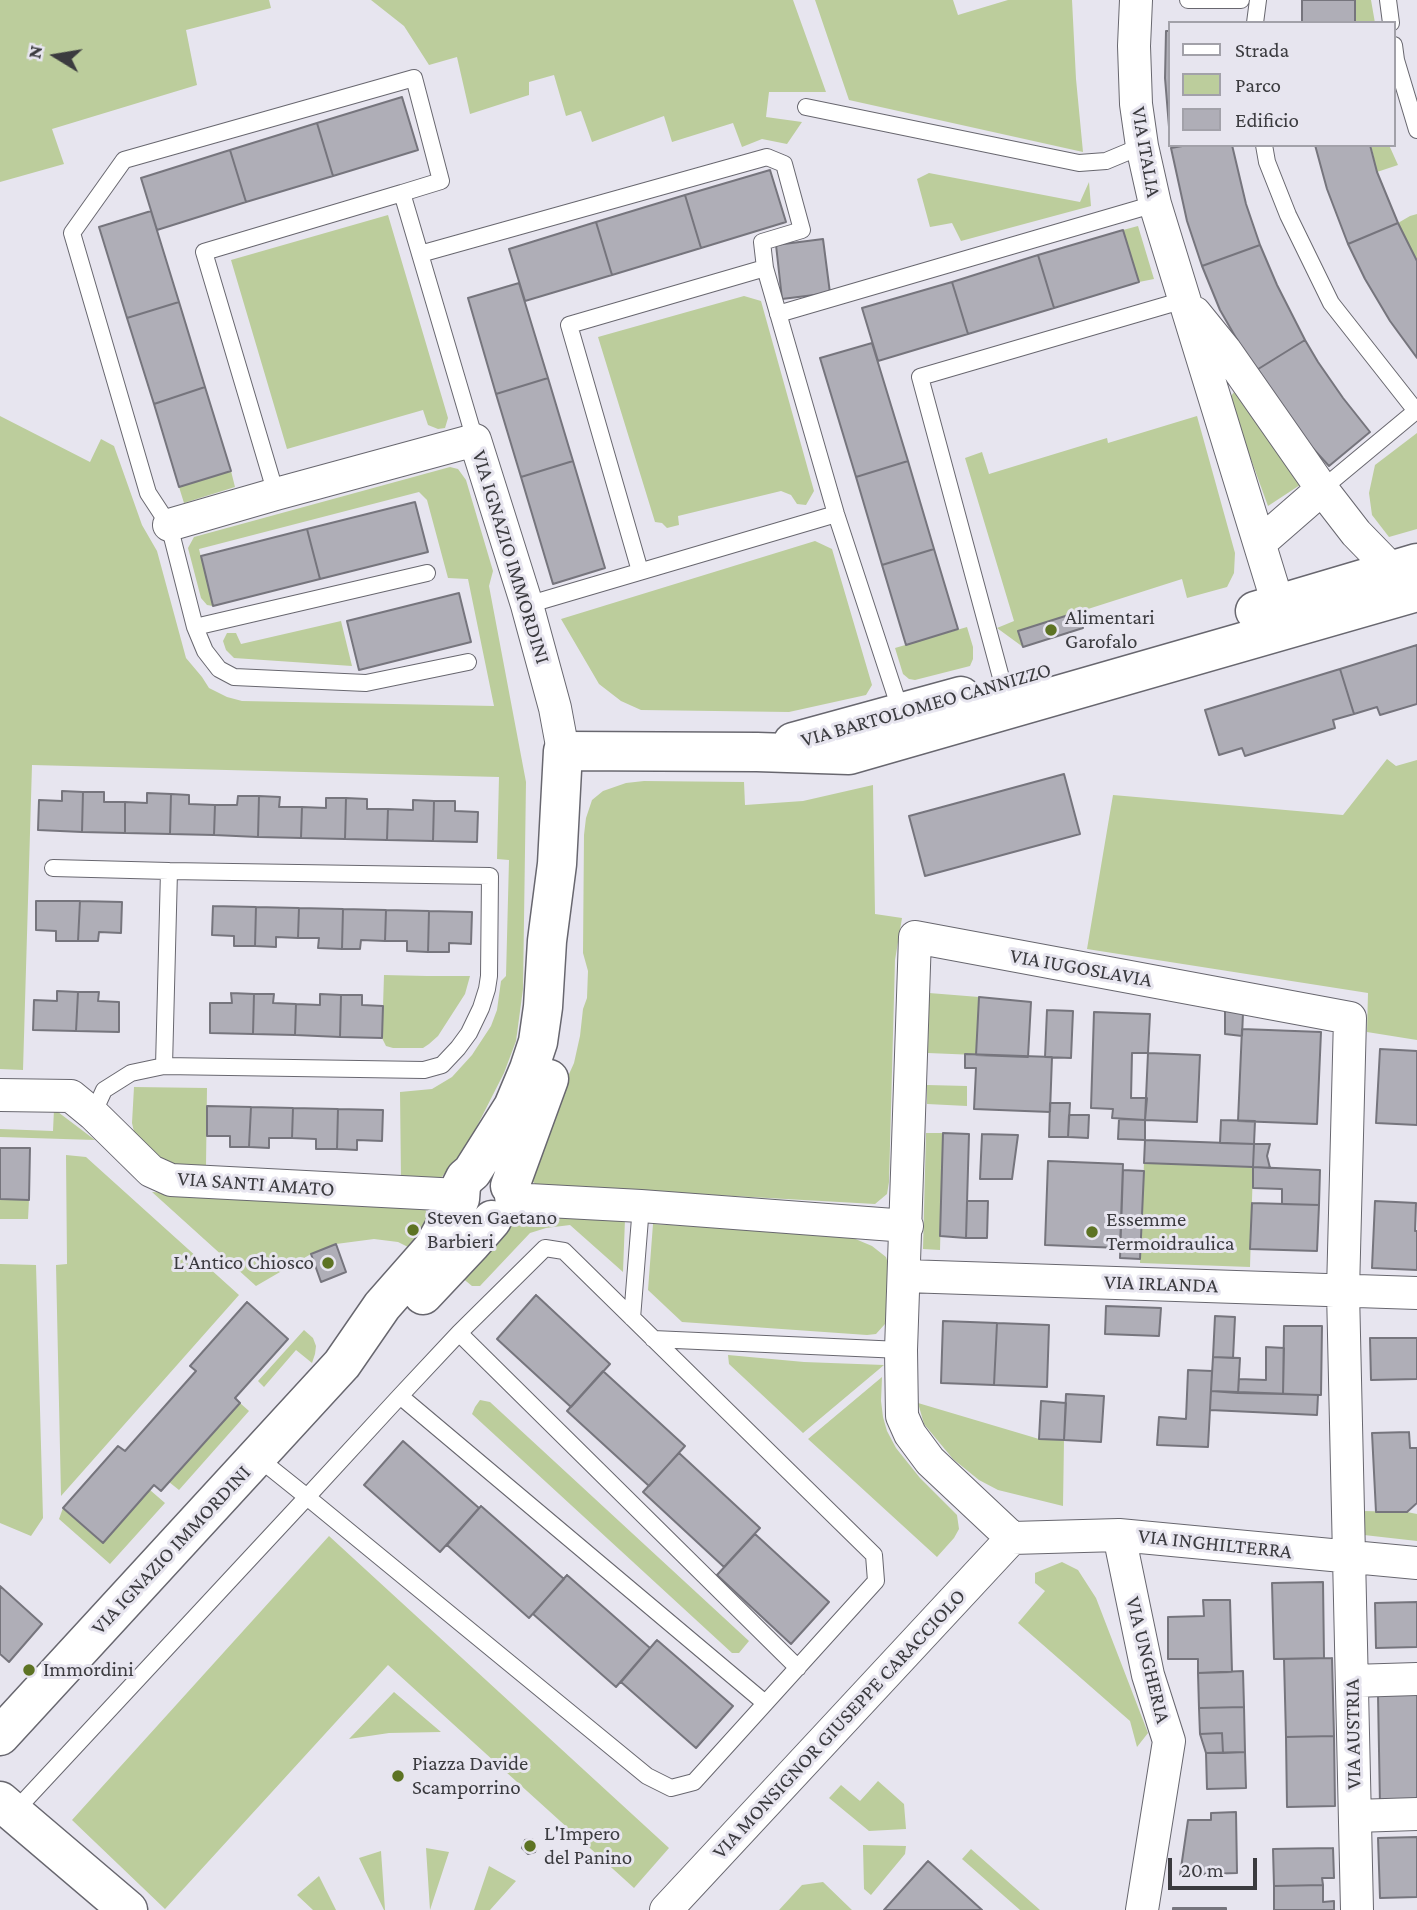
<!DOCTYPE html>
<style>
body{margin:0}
#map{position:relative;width:1417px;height:1910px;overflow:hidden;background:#e7e5ef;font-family:"Crimson Pro",serif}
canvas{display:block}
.legend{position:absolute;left:1168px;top:21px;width:228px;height:126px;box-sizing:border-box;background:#e7e5ef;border:2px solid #a2a1a9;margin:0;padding:9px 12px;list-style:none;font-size:21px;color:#3b3b3f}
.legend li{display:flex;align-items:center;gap:14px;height:35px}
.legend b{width:35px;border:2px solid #a2a1a9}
.north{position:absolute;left:21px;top:21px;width:70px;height:70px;-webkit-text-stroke:5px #e7e5ef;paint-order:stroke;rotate:281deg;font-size:19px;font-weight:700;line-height:28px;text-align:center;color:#3b3b3f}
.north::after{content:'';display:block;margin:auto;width:24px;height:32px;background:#3b3b3f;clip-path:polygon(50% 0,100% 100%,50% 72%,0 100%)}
.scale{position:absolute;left:1168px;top:1858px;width:89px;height:32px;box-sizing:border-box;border:4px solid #3b3b3f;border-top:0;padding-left:9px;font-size:21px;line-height:24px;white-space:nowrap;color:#3b3b3f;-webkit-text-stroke:5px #e7e5ef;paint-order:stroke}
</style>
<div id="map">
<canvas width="1417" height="1910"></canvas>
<ul class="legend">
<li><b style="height:9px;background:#fff"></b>Strada</li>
<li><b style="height:19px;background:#bccd9c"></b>Parco</li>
<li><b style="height:19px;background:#afaeb7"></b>Edificio</li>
</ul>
<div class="north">N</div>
<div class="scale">20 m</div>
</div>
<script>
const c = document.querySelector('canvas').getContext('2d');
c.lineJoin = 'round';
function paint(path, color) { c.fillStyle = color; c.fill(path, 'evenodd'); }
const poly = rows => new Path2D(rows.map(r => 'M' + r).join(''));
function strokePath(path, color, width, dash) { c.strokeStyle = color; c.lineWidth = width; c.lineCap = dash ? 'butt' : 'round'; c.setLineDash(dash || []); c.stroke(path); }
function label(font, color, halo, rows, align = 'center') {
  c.font = font + ' "Crimson Pro",serif'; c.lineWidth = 6; c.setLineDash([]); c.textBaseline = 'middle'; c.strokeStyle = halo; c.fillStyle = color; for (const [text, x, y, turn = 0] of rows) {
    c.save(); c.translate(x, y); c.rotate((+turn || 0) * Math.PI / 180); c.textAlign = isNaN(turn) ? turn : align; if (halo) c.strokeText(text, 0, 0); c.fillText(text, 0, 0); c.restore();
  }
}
paint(poly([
 [0,0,269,0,271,8,186,30,197,85,52,129,64,164,0,182],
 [371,0,793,0,826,92,769,92,766,117,802,122,787,144,762,139,742,147,733,123,672,142,664,116,592,142,581,111,566,116,554,75,529,82,529,95,470,114,457,57,429,65,404,26],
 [815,0,953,0,958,15,1008,0,1072,0,1076,79,1083,152,849,100],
 [1355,0,1371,0,1375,23,1355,23],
 [1371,145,1389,145,1398,165,1377,172],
 [929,173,1080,202,1089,182,1091,206,961,241,952,223,930,227,917,179],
 [1417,214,1417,261,1398,223,1410,216],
 [388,215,443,401,448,418,445,428,438,429,428,425,423,410,287,449,231,260],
 [1138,226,1154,279,1139,282,1123,230],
 [744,296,761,301,814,491,806,505,797,504,791,495,781,491,678,516,679,525,667,528,662,523,655,522,598,337],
 [1234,392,1300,485,1268,506,1229,399],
 [0,416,90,462,101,439,114,446,142,525,157,551,186,658,202,677,209,688,227,697,242,701,494,706,468,579,448,578,427,500,419,492,199,549,213,606,207,605,201,598,188,548,194,537,450,467,458,469,466,480,493,571,489,586,526,782,523,989,516,1041,504,1073,473,1134,456,1160,440,1179,401,1178,400,1092,432,1089,452,1077,472,1055,491,1026,497,1010,501,981,506,976,509,860,497,859,499,777,32,765,23,1070,0,1069],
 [1197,416,1235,553,1234,573,1227,587,1187,598,1182,579,1019,631,1023,647,997,628,1014,621,965,458,982,452,989,474,1107,438,1108,443],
 [1417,433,1417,529,1389,537,1372,515,1369,493,1375,465],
 [231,471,235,487,184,503,179,487],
 [815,541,832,549,872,685,866,695,789,712,641,710,621,701,599,684,561,619],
 [341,621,352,666,234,658,226,650,223,641,227,633,236,633,241,644],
 [967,627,973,647,973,659,970,666,915,680,909,679,903,674,895,648],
 [1387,759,1396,766,1417,760,1417,1040,1367,1032,1368,993,1087,949,1113,795,1343,815],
 [644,781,744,782,745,805,803,801,873,785,875,914,902,918,895,960,889,1182,887,1194,875,1204,536,1185,529,1177,528,1166,574,1063,580,1036,583,1009,587,998,588,971,583,953,584,835,586,818,592,800,603,791,626,783],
 [384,975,427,976,470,976,465,994,438,1036,429,1044,423,1048,393,1048,386,1046,382,1038],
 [929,993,979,997,976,1055,928,1053],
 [927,1085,967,1086,967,1106,927,1104],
 [134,1087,207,1088,206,1166,164,1164,135,1136,132,1123],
 [54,1109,95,1140,0,1137,0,1129,53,1131],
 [926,1133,943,1133,940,1250,923,1249],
 [66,1155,86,1157,239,1295,61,1496,56,1265,67,1264],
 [1144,1163,1253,1167,1250,1267,1140,1263],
 [152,1192,425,1207,428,1222,414,1250,398,1242,374,1239,336,1244,311,1254,256,1286],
 [0,1199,29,1200,28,1219,0,1219],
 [518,1216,625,1219,623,1272,570,1225,546,1228,530,1233,480,1286,472,1286,455,1272,503,1223],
 [653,1224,846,1235,872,1246,886,1257,889,1266,888,1314,885,1324,876,1334,867,1335,682,1322,648,1290],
 [0,1264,36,1265,43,1518,31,1536,0,1523],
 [304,1330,313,1338,316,1346,315,1354,312,1363,296,1350,264,1387,258,1381],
 [728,1355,804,1362,884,1365,803,1433,729,1364],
 [882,1377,881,1401,883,1417,887,1431,896,1448,920,1478,957,1515,959,1529,954,1538,937,1557,808,1439],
 [480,1400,490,1402,749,1641,739,1653,732,1653,472,1414,475,1407],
 [240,1403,249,1411,179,1490,169,1482],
 [918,1403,1039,1439,1064,1440,1063,1506,998,1490,979,1480,953,1459,924,1424],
 [150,1490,165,1503,110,1564,59,1519,63,1508,103,1543],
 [1364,1511,1407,1512,1417,1514,1417,1541,1364,1535],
 [329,1536,669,1848,634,1888,388,1665,165,1909,72,1820],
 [1062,1562,1078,1570,1096,1598,1148,1733,1137,1747,1130,1721,1018,1623,1045,1591,1035,1583,1035,1573],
 [394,1692,441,1732,389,1733,349,1739],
 [878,1781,904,1804,906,1829,869,1831,829,1798,841,1785,860,1801],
 [863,1845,906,1846,905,1854,871,1895,864,1889],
 [426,1848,449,1852,430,1910],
 [971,1849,1040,1910,1020,1910,962,1859],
 [381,1851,385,1910,384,1910,359,1858],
 [489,1866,516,1881,490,1910,474,1910],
 [319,1876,336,1910,313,1910,297,1895],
 [823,1882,852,1910,779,1910,802,1885]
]), '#bccd9c');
const building = poly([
 [1302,0,1355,0,1355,23,1302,23,1302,0],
 [1166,31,1170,31,1170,139,1165,78,1166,31],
 [402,97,418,150,333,176,317,123,402,97],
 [317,123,333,176,246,202,230,150,317,123],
 [1188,145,1232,145,1246,204,1260,245,1202,266,1187,221,1171,148,1188,145],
 [1315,145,1370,145,1377,172,1398,223,1348,244,1327,189,1315,145],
 [230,150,246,202,157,230,141,178,230,150],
 [770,170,786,222,701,248,685,195,770,170],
 [685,195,701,248,612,275,596,222,685,195],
 [151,211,179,302,127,318,99,227,151,211],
 [596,222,612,275,525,301,509,249,596,222],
 [1398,223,1417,261,1417,358,1390,321,1365,279,1348,244,1398,223],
 [1123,230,1139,282,1054,308,1038,255,1123,230],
 [823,239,830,293,782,299,776,245,823,239],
 [1260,245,1277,285,1305,340,1255,371,1220,310,1202,266,1260,245],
 [1038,255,1054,308,968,334,952,282,1038,255],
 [952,282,968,334,878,361,862,308,952,282],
 [519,283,548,378,496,394,468,298,519,283],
 [179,302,205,387,154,404,127,318,179,302],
 [1305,340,1318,362,1343,398,1370,432,1329,466,1297,431,1255,371,1305,340],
 [872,343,908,461,856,477,820,358,872,343],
 [548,378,573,461,521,477,496,394,548,378],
 [205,387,231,471,179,487,154,404,205,387],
 [573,461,605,568,553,584,521,477,573,461],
 [908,461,934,549,882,565,856,477,908,461],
 [415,502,428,552,320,579,307,529,415,502],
 [307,529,320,579,213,606,201,556,307,529],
 [934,549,958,629,906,645,882,565,934,549],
 [459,593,471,642,359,670,347,621,459,593],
 [1078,612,1083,628,1023,647,1018,631,1078,612],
 [1417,645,1417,704,1380,715,1377,707,1354,714,1340,669,1417,645],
 [1340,669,1354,714,1333,720,1335,728,1245,756,1242,748,1219,755,1205,710,1340,669],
 [1064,774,1080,834,925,876,909,816,1064,774],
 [62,791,83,792,82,832,38,830,39,800,62,801,62,791],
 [83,792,104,792,104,802,125,802,125,833,82,832,83,792],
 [147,793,171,794,170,834,125,833,125,802,147,803,147,793],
 [171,794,189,795,189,804,215,805,214,835,170,834,171,794],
 [238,796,259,796,258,837,214,835,215,805,237,805,238,796],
 [259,796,280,797,279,807,302,807,301,838,258,837,259,796],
 [326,798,346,798,345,839,301,838,302,807,326,808,326,798],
 [346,798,367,799,367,809,388,809,387,840,345,839,346,798],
 [413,800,434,801,433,841,387,840,388,809,413,810,413,800],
 [434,801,455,801,455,811,478,812,477,842,433,841,434,801],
 [36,901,80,901,78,941,56,941,56,931,36,930,36,901],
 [80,901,122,902,121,933,99,932,98,941,78,941,80,901],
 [213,906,256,907,255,946,234,946,234,936,212,935,213,906],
 [256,907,299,908,298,938,276,937,276,947,255,946,256,907],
 [299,908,343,909,342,949,318,948,319,938,298,938,299,908],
 [343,909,386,910,385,941,361,940,360,949,342,949,343,909],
 [386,910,429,911,428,952,407,951,407,941,385,941,386,910],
 [429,911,472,912,471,944,449,943,449,952,428,952,429,911],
 [57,991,78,992,76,1031,33,1030,34,1000,57,1001,57,991],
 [78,992,99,992,98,1001,119,1002,119,1032,76,1031,78,992],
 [231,993,254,994,253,1034,210,1033,210,1003,232,1003,231,993],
 [254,994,274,994,273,1003,296,1004,295,1035,253,1034,254,994],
 [320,994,341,995,340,1037,295,1035,296,1004,320,1005,320,994],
 [341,995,362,995,362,1005,383,1006,382,1038,340,1037,341,995],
 [979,997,1031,1002,1028,1057,976,1055,979,997],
 [1047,1010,1073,1011,1071,1058,1045,1057,1047,1010],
 [1225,1010,1243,1013,1242,1036,1225,1034,1225,1010],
 [1094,1012,1150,1014,1148,1053,1132,1053,1131,1098,1147,1098,1145,1120,1112,1118,1113,1109,1091,1108,1094,1012],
 [1242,1029,1321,1032,1317,1124,1238,1121,1242,1029],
 [1380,1049,1417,1051,1417,1125,1376,1123,1380,1049],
 [1148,1053,1200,1055,1197,1122,1145,1120,1148,1053],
 [965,1054,1052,1057,1050,1112,974,1109,976,1068,965,1068,965,1054],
 [1050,1103,1070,1103,1068,1137,1049,1137,1050,1103],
 [207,1106,251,1107,249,1147,230,1147,230,1136,207,1136,207,1106],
 [251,1107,293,1108,292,1138,269,1138,269,1148,249,1147,251,1107],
 [293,1108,338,1109,337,1149,316,1149,316,1139,292,1138,293,1108],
 [338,1109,383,1110,382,1141,357,1140,357,1150,337,1149,338,1109],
 [1069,1115,1089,1115,1088,1138,1068,1137,1069,1115],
 [1119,1119,1145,1120,1145,1140,1118,1139,1119,1119],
 [1221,1120,1255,1121,1254,1144,1220,1143,1221,1120],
 [943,1133,969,1134,966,1238,940,1236,943,1133],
 [982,1134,1018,1135,1012,1179,980,1179,982,1134],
 [1145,1140,1254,1144,1253,1167,1144,1163,1145,1140],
 [1254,1144,1270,1144,1267,1156,1270,1168,1253,1167,1254,1144],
 [0,1148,30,1148,29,1200,0,1199,0,1148],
 [1048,1161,1123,1164,1120,1248,1045,1245,1048,1161],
 [1253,1167,1320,1170,1319,1205,1282,1204,1282,1189,1253,1188,1253,1167],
 [1123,1170,1144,1171,1140,1259,1120,1258,1123,1170],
 [967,1201,988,1201,987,1238,966,1238,967,1201],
 [1375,1201,1416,1203,1415,1231,1417,1231,1417,1270,1372,1268,1375,1201],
 [1252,1203,1319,1205,1317,1251,1250,1249,1252,1203],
 [336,1244,346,1272,321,1282,311,1254,336,1244],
 [536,1295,610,1364,571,1407,497,1339,536,1295],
 [247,1302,288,1339,235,1398,240,1403,161,1491,154,1485,103,1543,63,1508,118,1446,125,1451,196,1371,190,1366,247,1302],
 [1106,1306,1161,1308,1159,1336,1105,1334,1106,1306],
 [1215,1316,1235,1317,1233,1358,1213,1357,1215,1316],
 [943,1321,997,1323,994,1385,941,1383,943,1321],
 [997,1323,1049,1325,1047,1387,994,1385,997,1323],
 [1284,1326,1322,1326,1321,1395,1283,1394,1284,1326],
 [1370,1338,1417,1338,1417,1379,1371,1380,1370,1338],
 [1266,1347,1284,1348,1283,1394,1238,1393,1239,1379,1266,1380,1266,1347],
 [1213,1357,1240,1358,1238,1393,1211,1391,1213,1357],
 [1188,1370,1212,1371,1208,1447,1157,1445,1159,1417,1186,1419,1188,1370],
 [603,1371,685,1446,649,1486,567,1411,603,1371],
 [1211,1391,1318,1395,1317,1415,1210,1410,1211,1391],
 [1066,1394,1104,1396,1101,1442,1064,1440,1066,1394],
 [1041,1401,1066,1403,1064,1440,1039,1439,1041,1401],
 [1409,1432,1410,1448,1417,1448,1417,1503,1407,1512,1376,1512,1372,1433,1409,1432],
 [403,1441,479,1508,440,1552,364,1485,403,1441],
 [679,1453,760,1528,724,1567,643,1492,679,1453],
 [481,1506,564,1579,529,1618,447,1545,481,1506],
 [755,1534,829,1602,791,1644,717,1575,755,1534],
 [567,1575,650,1648,616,1687,533,1614,567,1575],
 [1323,1582,1324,1658,1274,1659,1272,1583,1323,1582],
 [0,1586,42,1624,9,1662,0,1654,0,1586],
 [1203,1600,1230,1600,1232,1672,1198,1673,1198,1659,1168,1659,1168,1617,1204,1616,1203,1600],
 [1417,1602,1417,1647,1376,1648,1375,1603,1417,1602],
 [657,1640,733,1706,696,1748,621,1682,657,1640],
 [1332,1658,1334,1736,1286,1737,1284,1659,1332,1658],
 [1243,1671,1244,1707,1199,1708,1198,1673,1243,1671],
 [1417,1694,1417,1804,1380,1805,1378,1695,1417,1694],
 [1244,1707,1245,1752,1223,1753,1222,1733,1200,1734,1199,1708,1244,1707],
 [1222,1733,1223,1753,1206,1753,1200,1734,1222,1733],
 [1334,1736,1335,1806,1287,1807,1286,1737,1334,1736],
 [1245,1752,1246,1788,1207,1789,1206,1753,1245,1752],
 [1236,1812,1237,1873,1180,1875,1188,1820,1211,1820,1211,1813,1236,1812],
 [1417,1837,1417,1897,1380,1898,1378,1838,1417,1837],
 [532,1839,537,1845,535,1852,528,1854,522,1848,525,1840,532,1839],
 [1333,1848,1334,1878,1322,1878,1323,1885,1274,1886,1273,1849,1333,1848],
 [928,1861,982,1910,884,1910,928,1861],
 [1323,1885,1323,1902,1334,1901,1334,1910,1274,1910,1274,1886,1323,1885],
 [1173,1908,1226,1908,1226,1910,1173,1910,1173,1908]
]);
paint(building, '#afaeb7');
strokePath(building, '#76757d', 2);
const service = poly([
 [1188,0,1241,0],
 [1388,0,1391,23],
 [1255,23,1258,0],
 [1394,45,1396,60,1417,130],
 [806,107,1079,163,1106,161,1142,146],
 [1264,145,1267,162,1288,215,1331,303,1416,411,1322,489],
 [402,193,441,181,414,78,124,160,72,233,148,493,169,525,195,627,205,651,219,669,234,677,366,683,468,662],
 [420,254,767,157,784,164,802,230,762,242,765,268],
 [778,314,1155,204],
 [276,494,204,252,402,193,475,440],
 [640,571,569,325,765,268,836,514,901,712],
 [527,605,836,514],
 [195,627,427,573],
 [1003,685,920,377,1184,300],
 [53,868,169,871],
 [93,1114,104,1090,131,1073,164,1066,424,1070,442,1065,458,1048,469,1033,481,1008,487,989,489,976,490,876,169,871,164,1066],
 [632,1318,641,1206],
 [459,1333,798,1668],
 [653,1339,901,1350],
 [400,1396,765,1703],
 [14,1812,307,1497,400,1396,459,1333,545,1248,564,1251,874,1555,876,1581,694,1782,671,1788,647,1776,307,1497,257,1457]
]);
const minor = poly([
 [1136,0,1134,46,1136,104,1142,146,1155,204,1278,604],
 [1195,313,1225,350,1322,489,1356,533,1392,570],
 [169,525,276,494,475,440,527,605,555,708,563,751],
 [1260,543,1322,489],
 [0,1095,71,1096,93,1114,151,1171,171,1180,459,1195],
 [511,1197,529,1200,641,1206,907,1226],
 [905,1276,1417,1293],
 [1119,1535,1148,1675,1169,1741,1142,1910],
 [1012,1538,930,1461,910,1434,902,1416,901,1350,915,937,1350,1018,1343,1291,1357,1910],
 [1012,1538,1119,1535,1417,1563],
 [1352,1681,1417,1679],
 [1355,1816,1417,1814],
 [666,1910,1012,1538]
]);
const tertiary = poly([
 [1255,611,1417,563],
 [793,742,961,696],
 [510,1186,549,1079],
 [423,1295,471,1244,492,1220],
 [0,1736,342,1364,382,1306,433,1248,460,1199,461,1186,465,1178,472,1172,513,1107,529,1069,538,1042,543,1007,547,941,557,864,563,751,757,752,849,755,1417,592],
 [0,1801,128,1910]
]);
strokePath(service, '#68676f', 18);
strokePath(minor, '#68676f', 34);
strokePath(tertiary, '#68676f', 41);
strokePath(service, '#fff', 16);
strokePath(minor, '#fff', 32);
strokePath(tertiary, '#fff', 38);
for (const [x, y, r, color] of [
 [1051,630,7,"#5d7323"],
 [413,1230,7,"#5d7323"],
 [1092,1232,7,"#5d7323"],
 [328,1263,7,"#5d7323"],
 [29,1670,7,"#5d7323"],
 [398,1776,7,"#5d7323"],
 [530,1846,7,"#5d7323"]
]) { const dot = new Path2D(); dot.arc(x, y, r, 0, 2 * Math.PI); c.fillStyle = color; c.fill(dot); strokePath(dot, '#e7e5ef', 2.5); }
label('21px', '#3b3b3f', '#e7e5ef', [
 ["VIA ITALIA",1146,152,80],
 ["VIA IGNAZIO IMMORDINI",511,557,73],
 ["VIA BARTOLOMEO CANNIZZO",926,705,-16],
 ["VIA IUGOSLAVIA",1081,968,10],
 ["VIA SANTI AMATO",256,1184,4],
 ["VIA IRLANDA",1161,1284,2],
 ["VIA INGHILTERRA",1215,1544,6],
 ["VIA IGNAZIO IMMORDINI",171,1550,-47],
 ["VIA UNGHERIA",1148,1660,76],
 ["VIA MONSIGNOR GIUSEPPE CARACCIOLO",839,1724,-47],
 ["VIA AUSTRIA",1353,1734,-91]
]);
label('21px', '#3b3b3f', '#e7e5ef', [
 ["Alimentari",1065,618],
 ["Garofalo",1065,642],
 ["Steven Gaetano",427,1218],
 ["Barbieri",427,1242],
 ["Essemme",1106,1220],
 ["Termoidraulica",1106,1244],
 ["L'Antico Chiosco",314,1263,"right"],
 ["Immordini",43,1670],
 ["Piazza Davide",412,1764],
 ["Scamporrino",412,1788],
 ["L'Impero",544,1834],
 ["del Panino",544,1858]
], 'left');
</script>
